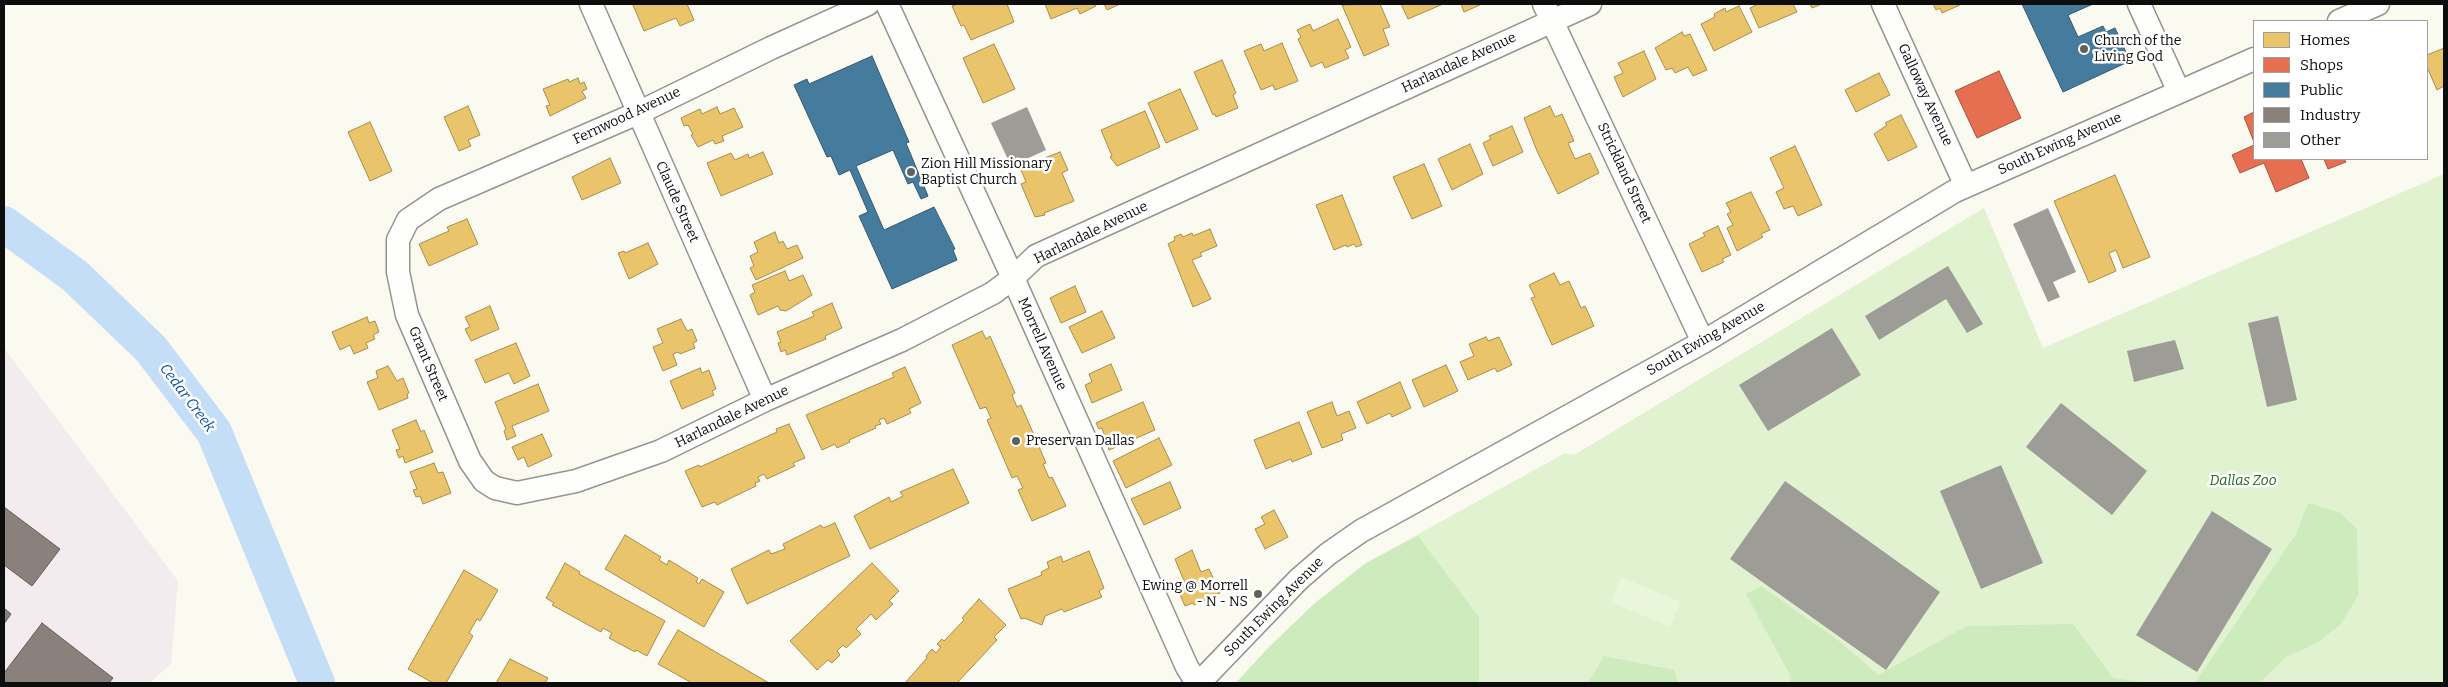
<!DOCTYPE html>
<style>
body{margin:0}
#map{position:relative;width:2448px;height:687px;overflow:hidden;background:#fbfaf1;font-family:Bitter,serif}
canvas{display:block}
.frame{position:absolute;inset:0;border:5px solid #0d0d0d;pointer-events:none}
.legend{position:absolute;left:2253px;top:20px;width:175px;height:140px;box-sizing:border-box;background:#fff;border:1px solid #9e9e9e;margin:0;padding:6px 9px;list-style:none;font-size:15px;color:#0d0d0d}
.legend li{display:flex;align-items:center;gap:10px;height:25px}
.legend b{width:25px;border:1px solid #9e9e9e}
</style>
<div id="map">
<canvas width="2448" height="687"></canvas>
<div class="frame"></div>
<ul class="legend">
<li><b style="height:14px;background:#e9c46a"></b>Homes</li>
<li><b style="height:14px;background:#e76f51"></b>Shops</li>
<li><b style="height:14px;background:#457b9d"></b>Public</li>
<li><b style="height:14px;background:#8a817c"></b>Industry</li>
<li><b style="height:14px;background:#9e9c97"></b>Other</li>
</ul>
</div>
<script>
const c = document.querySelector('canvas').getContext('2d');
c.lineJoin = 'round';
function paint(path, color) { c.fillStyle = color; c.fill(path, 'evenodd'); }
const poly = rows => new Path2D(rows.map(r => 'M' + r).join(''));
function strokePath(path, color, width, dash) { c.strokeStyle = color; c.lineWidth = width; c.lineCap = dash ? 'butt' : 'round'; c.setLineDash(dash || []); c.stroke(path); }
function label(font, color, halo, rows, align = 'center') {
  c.font = font + ' Bitter,serif'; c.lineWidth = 5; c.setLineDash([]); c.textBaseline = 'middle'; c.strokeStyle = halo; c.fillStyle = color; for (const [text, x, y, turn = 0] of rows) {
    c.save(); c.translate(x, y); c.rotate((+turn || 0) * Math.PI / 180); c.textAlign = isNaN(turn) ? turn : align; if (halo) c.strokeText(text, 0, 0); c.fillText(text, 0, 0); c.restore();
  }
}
paint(poly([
 [4,348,178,581,171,664,149,683,4,683]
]), '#f3ecee');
paint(poly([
 [2444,174,2444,683,1236,683,1268,648,1315,603,1366,563,1565,453,1574,455,1984,208,2043,348]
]), '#e0f2cf');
paint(poly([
 [2308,503,2339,512,2357,529,2358,596,2341,624,2318,642,2286,657,2259,683,2195,683,2296,534],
 [1418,536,1479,617,1479,683,1236,683,1268,648,1315,603,1366,563],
 [1761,586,1839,641,1878,675,1967,626,2073,624,2113,678,2149,683,1790,683,1790,675,1746,594],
 [1604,656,1674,670,1678,683,1588,683]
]), '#ceebbd');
paint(poly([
 [1621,577,1681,602,1670,627,1611,602]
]), '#eaf6d9');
const homes = poly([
 [636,4,687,4,694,20,680,26,676,18,644,31,633,5,636,4],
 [958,4,1007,4,1014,22,971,40,964,25,961,26,952,6,958,4],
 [1045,4,1095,4,1096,6,1080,14,1077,8,1051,19,1045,4],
 [1104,4,1120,4,1107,10,1104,4],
 [1380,4,1390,27,1383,29,1389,45,1364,56,1342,5,1380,4],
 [1401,4,1443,4,1408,19,1401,4],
 [1461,4,1482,4,1464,12,1461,4],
 [1758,4,1793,4,1797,12,1759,28,1750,8,1758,4],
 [1810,4,1822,4,1812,8,1810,4],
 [1933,4,1960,4,1960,5,1942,13,1940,8,1936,10,1933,4],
 [1739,6,1752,32,1714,51,1701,24,1715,17,1714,14,1725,8,1726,12,1739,6],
 [1338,19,1351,47,1345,50,1349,58,1325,68,1322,62,1311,67,1298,39,1301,37,1297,30,1310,24,1313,31,1338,19],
 [1682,32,1684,36,1690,34,1707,70,1693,76,1688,67,1675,73,1672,68,1666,70,1655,48,1682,32],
 [1282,43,1298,81,1275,90,1273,85,1261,90,1244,51,1261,44,1264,51,1282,43],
 [994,44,1015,89,983,103,963,58,994,44],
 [2444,48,2444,86,2437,90,2427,67,2427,55,2444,48],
 [1644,51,1656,79,1623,97,1614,77,1623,73,1618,63,1644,51],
 [1222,60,1236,93,1233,95,1238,108,1216,117,1215,114,1213,115,1194,72,1222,60],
 [1879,73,1890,95,1856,112,1845,90,1879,73],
 [578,78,580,84,584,82,587,89,582,91,586,98,550,116,546,106,550,105,543,89,568,79,569,82,578,78],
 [1180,89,1198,129,1166,143,1148,103,1180,89],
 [468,106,480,135,468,140,471,146,459,151,444,117,468,106],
 [1550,106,1555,117,1562,114,1574,141,1568,143,1575,159,1590,153,1599,173,1558,194,1537,151,1524,118,1550,106],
 [717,107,720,114,734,108,743,127,722,136,724,141,715,144,713,140,698,147,691,135,693,134,688,125,684,126,681,118,700,109,702,114,717,107],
 [1145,111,1160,147,1117,166,1110,157,1112,156,1101,130,1145,111],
 [1901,115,1917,147,1888,161,1874,134,1887,125,1885,123,1901,115],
 [370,122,392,171,370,181,348,132,370,122],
 [1512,126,1523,152,1493,166,1483,143,1491,139,1489,136,1512,126],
 [1470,144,1483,174,1452,190,1438,159,1470,144],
 [1795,146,1822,205,1798,216,1793,206,1784,209,1776,192,1784,188,1770,158,1795,146],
 [763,152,773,174,721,196,707,163,731,153,735,160,748,154,749,158,763,152],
 [1060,152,1068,170,1062,173,1074,201,1044,213,1045,215,1035,217,1021,184,1026,182,1021,170,1028,168,1027,165,1060,152],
 [610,158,621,183,582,200,572,177,610,158],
 [1424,164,1442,206,1412,219,1393,177,1424,164],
 [2115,175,2150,257,2123,268,2116,250,2109,253,2116,271,2089,283,2054,201,2115,175],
 [1751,192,1770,230,1761,234,1763,237,1737,251,1727,228,1733,225,1727,214,1731,212,1726,203,1751,192],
 [1342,195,1362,245,1356,247,1354,244,1347,247,1346,245,1334,250,1316,205,1342,195],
 [467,219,478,244,429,266,419,244,449,231,447,227,467,219],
 [1718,226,1731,255,1722,259,1724,262,1702,272,1689,244,1705,236,1703,233,1718,226],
 [1210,229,1217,246,1200,253,1202,256,1192,260,1211,299,1193,307,1168,244,1175,240,1174,237,1181,234,1183,237,1192,233,1193,236,1210,229],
 [775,232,779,243,783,241,787,249,797,245,803,258,756,280,750,268,754,266,750,256,758,252,754,242,775,232],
 [648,243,658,264,629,279,618,253,624,251,625,253,648,243],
 [785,271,789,281,803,275,812,295,786,311,780,310,778,306,758,315,750,295,755,292,752,285,785,271],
 [1554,273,1560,285,1569,281,1581,308,1585,306,1594,326,1552,345,1531,298,1535,297,1529,285,1554,273],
 [1075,286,1086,312,1061,323,1050,298,1075,286],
 [832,303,842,328,825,336,826,339,787,355,785,350,781,352,778,343,781,342,777,332,814,316,812,312,832,303],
 [490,306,499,329,471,341,465,329,470,327,465,317,490,306],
 [1102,311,1115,338,1082,353,1069,327,1102,311],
 [367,317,369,323,375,321,379,332,373,335,375,339,366,343,368,348,354,354,350,345,340,350,332,332,367,317],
 [681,319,687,331,692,329,697,341,693,343,695,348,680,354,678,352,673,354,677,365,663,371,653,347,663,343,657,329,681,319],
 [982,331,986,339,990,336,1015,393,1012,395,1017,407,1021,405,1046,463,1043,464,1049,478,1052,477,1066,506,1032,521,1018,490,1023,488,1017,476,1012,478,987,420,991,418,986,407,980,409,952,345,982,331],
 [1486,337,1488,341,1499,337,1512,365,1497,372,1495,368,1468,380,1460,362,1474,356,1469,344,1486,337],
 [516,343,530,376,514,384,509,373,485,383,475,360,516,343],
 [1111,364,1122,390,1092,403,1085,385,1092,382,1089,374,1111,364],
 [1446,365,1458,391,1424,407,1412,380,1446,365],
 [388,366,397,381,403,378,409,393,407,394,408,398,379,410,367,382,378,378,376,371,388,366],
 [905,367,921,403,909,409,911,413,887,424,884,418,879,420,881,424,875,426,876,428,849,440,850,442,837,448,835,444,822,450,806,415,894,377,892,373,905,367],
 [700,368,702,373,709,370,716,389,712,391,714,395,682,409,670,381,700,368],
 [1400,382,1411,408,1392,417,1390,413,1367,424,1357,402,1400,382],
 [538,384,549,411,512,426,516,436,507,440,504,431,506,429,495,402,538,384],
 [1143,402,1155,430,1109,450,1102,428,1099,429,1096,423,1143,402],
 [1332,402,1337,416,1349,411,1356,428,1341,434,1343,440,1322,448,1307,412,1332,402],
 [416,420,421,432,424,430,433,452,405,463,403,456,399,458,396,450,400,449,392,430,416,420],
 [1299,422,1312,454,1292,462,1291,459,1266,469,1254,440,1299,422],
 [789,424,805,458,793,463,795,466,767,479,764,474,758,477,760,481,755,483,756,486,729,499,717,505,715,502,702,507,685,471,699,465,700,467,777,432,776,429,789,424],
 [542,434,552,456,528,467,524,457,518,460,512,447,542,434],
 [1159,438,1172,465,1126,488,1113,461,1159,438],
 [434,463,438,473,443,472,451,493,423,504,420,496,416,497,413,490,417,489,410,472,434,463],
 [953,469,969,503,870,549,854,516,889,497,891,502,903,496,900,492,953,469],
 [1170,482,1181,508,1144,525,1131,499,1170,482],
 [1274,510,1288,537,1265,549,1255,529,1265,524,1261,517,1274,510],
 [835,523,850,556,747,604,731,569,769,550,771,554,785,549,783,544,821,525,823,528,835,523],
 [625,535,661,557,659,560,667,565,669,560,698,578,696,582,699,584,702,579,724,592,704,627,605,569,625,535],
 [1192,550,1201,572,1209,569,1220,593,1194,605,1193,603,1185,606,1178,590,1186,586,1175,559,1192,550],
 [1089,551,1104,588,1099,591,1102,597,1064,612,1062,609,1045,616,1042,625,1024,618,1021,619,1008,589,1042,575,1041,572,1049,568,1047,562,1061,556,1063,562,1089,551],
 [565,563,580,572,579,574,665,621,647,656,636,650,635,652,609,638,612,633,603,628,601,632,552,605,554,603,546,598,565,563],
 [872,563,899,591,889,601,893,604,876,620,871,614,856,629,861,634,846,648,843,645,837,651,840,655,832,663,828,660,817,670,790,641,872,563],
 [464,570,498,590,480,621,477,619,469,633,473,636,446,683,433,683,408,669,464,570],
 [979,599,1006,625,994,637,997,640,957,683,905,683,927,658,926,656,932,649,936,653,941,647,937,644,942,639,944,641,964,620,962,618,979,599],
 [678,630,769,683,692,683,658,664,678,630],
 [510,659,548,678,545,683,496,683,510,659]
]);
paint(homes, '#e9c46a');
strokePath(homes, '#a78d4e', 1);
const shops = poly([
 [1999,71,2021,118,1977,138,1955,91,1999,71],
 [2254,112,2254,142,2244,117,2254,112],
 [2254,145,2254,159,2301,159,2309,178,2276,192,2264,163,2240,173,2232,155,2254,145],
 [2324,159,2344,159,2346,162,2328,169,2324,159]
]);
paint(shops, '#e76f51');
strokePath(shops, '#a6523d', 1);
const public = poly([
 [2022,4,2093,4,2068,15,2078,37,2103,26,2106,32,2115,28,2130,61,2063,92,2022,4],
 [872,56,909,142,906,143,928,196,921,199,913,182,908,184,893,150,856,166,884,230,934,207,955,249,953,250,957,260,892,289,859,216,868,212,850,170,839,175,831,156,827,157,794,85,807,79,809,84,872,56]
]);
paint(public, '#457b9d');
strokePath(public, '#345a72', 1);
const industry = poly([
 [4,507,60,549,32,586,4,565,4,507],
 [4,608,11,614,4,624,4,608],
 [42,623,113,678,109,683,4,683,4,673,42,623]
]);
paint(industry, '#8a817c');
strokePath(industry, '#645e5b', 1);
strokePath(poly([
 [4,224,75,276,151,349,214,432,317,683]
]), '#c5def7', 36);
paint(poly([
 [1027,107,1046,150,1011,166,991,123],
 [2048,208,2076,272,2053,282,2060,297,2048,302,2013,224],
 [1948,266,1983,324,1967,333,1946,299,1879,340,1865,316],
 [2278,316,2297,400,2267,407,2248,323],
 [1832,328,1861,375,1768,431,1739,385],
 [2175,340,2184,369,2134,382,2127,351],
 [2061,403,2147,471,2112,515,2026,447],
 [2001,465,2043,563,1981,589,1940,491],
 [1785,481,1940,592,1886,670,1730,559],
 [2212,511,2272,549,2197,672,2136,635]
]), '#9e9c97');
const minor = poly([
 [591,4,765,400],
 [868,4,771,48,638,113,439,199,408,220,398,240,398,272,407,315,470,461,484,481,495,488,517,493,576,481,661,451,765,400,902,340,993,293,1013,278,1036,256,1590,4],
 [887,4,1013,278,1187,667,1197,683],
 [1544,4,1703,342],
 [1883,4,1966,186],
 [2139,4,2179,92],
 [2339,21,2378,4],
 [1199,683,1299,579,1328,554,1361,531,1703,342,1955,191,2254,59]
]);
strokePath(minor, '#949490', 25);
strokePath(minor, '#fefefd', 22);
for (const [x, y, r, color] of [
 [2084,49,5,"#60605d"],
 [911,172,5,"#60605d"],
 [1016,441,5,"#60605d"],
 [1258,594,5,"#60605d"]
]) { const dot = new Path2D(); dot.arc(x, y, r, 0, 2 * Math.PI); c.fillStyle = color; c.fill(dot); strokePath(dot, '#fff', 2); }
label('14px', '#0d0d0d', '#fff', [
 ["Church of the",2094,41],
 ["Living God",2094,57],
 ["Zion Hill Missionary",921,164],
 ["Baptist Church",921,180],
 ["Preservan Dallas",1026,441],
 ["Ewing @ Morrell",1248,586,"right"],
 ["- N - NS",1248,602,"right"]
], 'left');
label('14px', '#0d0d0d', '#fff', [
 ["Harlandale Avenue",1459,63,-25],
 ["Galloway Avenue",1925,95,65],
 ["Fernwood Avenue",627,116,-25],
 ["South Ewing Avenue",2060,144,-24],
 ["Strickland Street",1624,173,65],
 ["Claude Street",677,202,66],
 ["Harlandale Avenue",1091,233,-26],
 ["South Ewing Avenue",1706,339,-30],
 ["Morrell Avenue",1042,344,66],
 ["Grant Street",428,364,67],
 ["Harlandale Avenue",732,417,-26],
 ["South Ewing Avenue",1274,607,-45]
]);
label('italic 14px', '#1d6919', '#fff', [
 ["Dallas Zoo",2243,481]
]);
label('italic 15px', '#0e4da7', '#fff', [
 ["Cedar Creek",187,398,53]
]);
</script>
